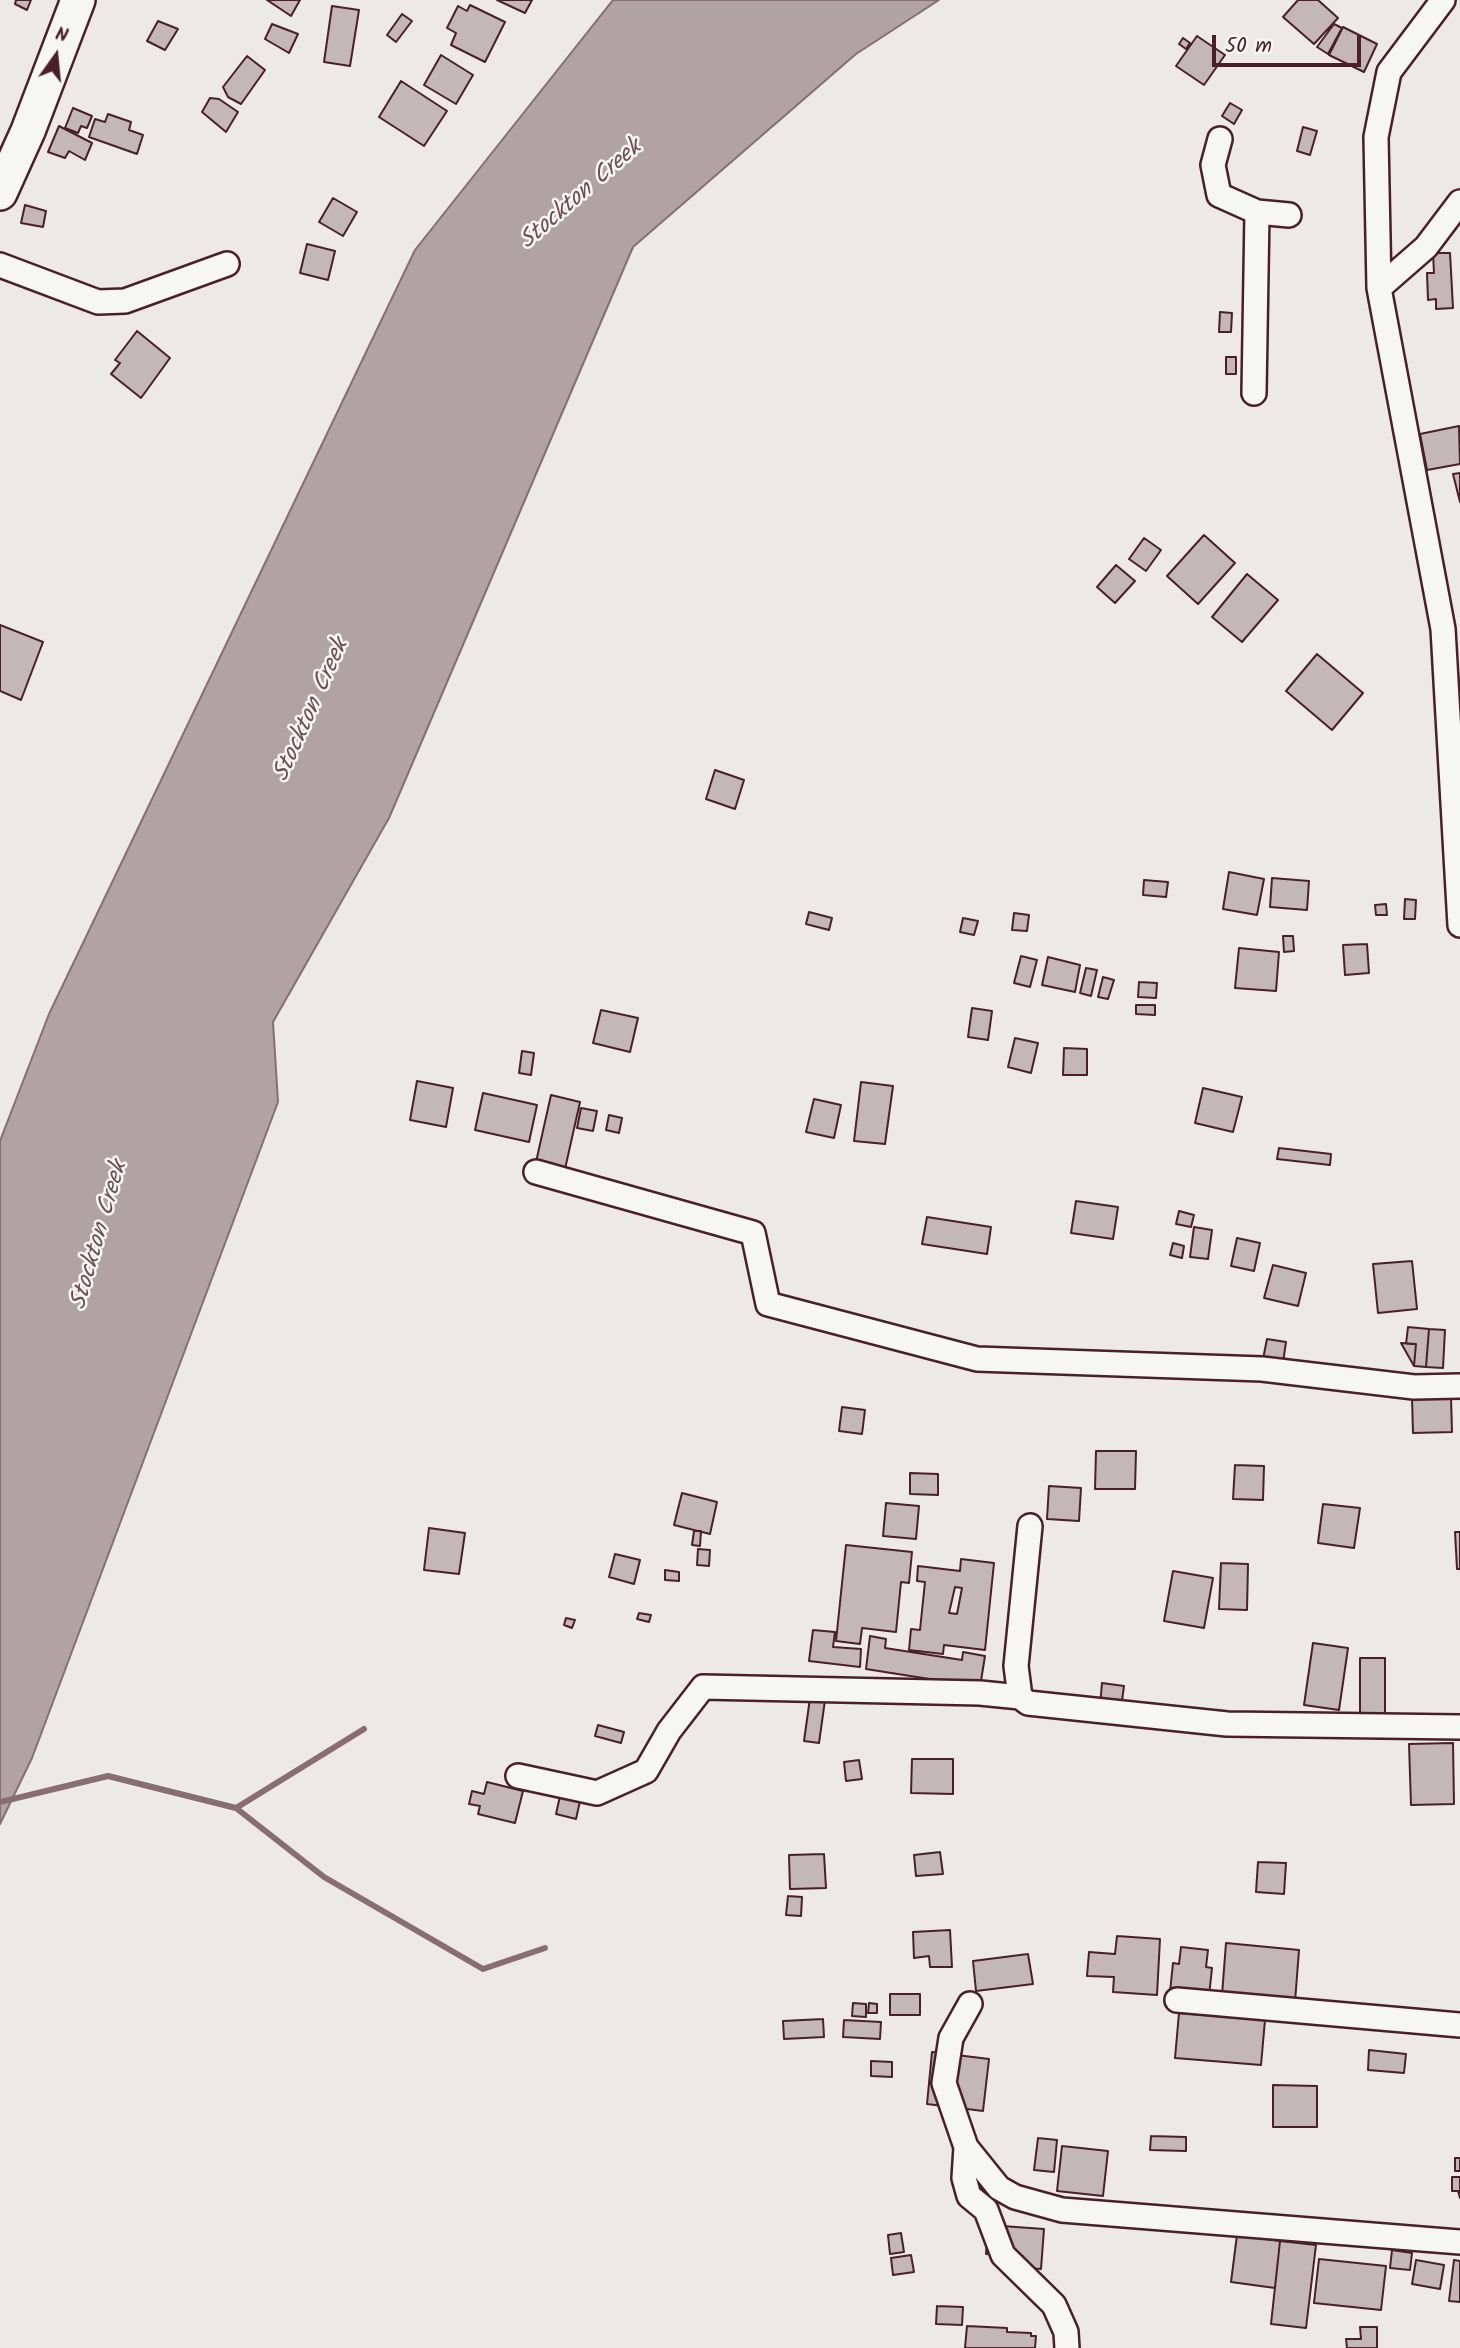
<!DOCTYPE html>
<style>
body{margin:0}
#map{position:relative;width:1460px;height:2348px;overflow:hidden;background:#ece9e6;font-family:Kalam,sans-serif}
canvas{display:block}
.north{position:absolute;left:21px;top:21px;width:70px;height:70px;-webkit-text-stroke:5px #f6f6f2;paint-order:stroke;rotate:15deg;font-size:19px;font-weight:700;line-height:28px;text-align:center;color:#4a1f2b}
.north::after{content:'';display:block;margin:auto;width:24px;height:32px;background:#4a1f2b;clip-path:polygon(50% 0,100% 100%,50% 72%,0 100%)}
.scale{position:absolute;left:1212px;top:35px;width:149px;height:32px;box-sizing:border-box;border:4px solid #4a1f2b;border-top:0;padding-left:9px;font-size:21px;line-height:24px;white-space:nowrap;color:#4a1f2b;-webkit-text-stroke:5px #f6f6f2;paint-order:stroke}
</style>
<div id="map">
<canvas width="1460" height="2348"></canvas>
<div class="north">N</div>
<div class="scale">50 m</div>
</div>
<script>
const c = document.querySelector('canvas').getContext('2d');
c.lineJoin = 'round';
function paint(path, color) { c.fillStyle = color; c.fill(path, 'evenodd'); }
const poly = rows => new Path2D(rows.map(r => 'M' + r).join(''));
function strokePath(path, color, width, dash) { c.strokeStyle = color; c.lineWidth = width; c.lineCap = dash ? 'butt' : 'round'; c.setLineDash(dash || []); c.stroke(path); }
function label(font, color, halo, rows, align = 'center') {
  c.font = font + ' Kalam,sans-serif'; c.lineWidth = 5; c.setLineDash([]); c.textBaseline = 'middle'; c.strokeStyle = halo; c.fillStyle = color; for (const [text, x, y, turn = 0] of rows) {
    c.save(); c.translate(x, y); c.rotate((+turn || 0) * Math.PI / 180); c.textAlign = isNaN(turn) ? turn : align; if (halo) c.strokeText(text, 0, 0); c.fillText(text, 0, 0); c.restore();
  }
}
const water = poly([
 [613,0,939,0,856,54,633,247,389,818,273,1022,278,1102,32,1758,0,1824,0,1141,49,1014,415,250,613,0]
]);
paint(water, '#b1a2a3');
strokePath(water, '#886e73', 2);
strokePath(poly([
 [0,1802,108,1776,236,1808,324,1877,483,1969,545,1948],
 [236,1808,364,1729]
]), '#886e73', 6);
const building = poly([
 [16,0,31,0,27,10,15,4,16,0],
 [267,0,300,0,291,16,267,0],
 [497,0,532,0,525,13,497,0],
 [1298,0,1318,0,1338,18,1314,44,1283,17,1298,0],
 [470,5,505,22,485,62,451,45,456,33,447,28,458,6,467,11,470,5],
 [332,6,359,10,350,66,324,62,332,6],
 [402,14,412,21,396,42,387,35,402,14],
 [158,21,178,29,165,50,147,41,158,21],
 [272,24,298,34,289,53,265,39,272,24],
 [1334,24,1342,28,1328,54,1317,47,1334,24],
 [1343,27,1377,44,1364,72,1329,55,1343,27],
 [1197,36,1225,55,1204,85,1176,66,1197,36],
 [1183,38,1190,43,1186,49,1179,44,1183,38],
 [441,55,473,75,456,104,424,85,441,55],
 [247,56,265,70,241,104,228,97,223,87,247,56],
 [401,81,447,111,424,146,379,117,401,81],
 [210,98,219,99,238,112,226,132,202,112,210,98],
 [1230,103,1242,110,1234,124,1222,116,1230,103],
 [73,108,92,116,87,128,81,126,78,133,65,128,73,108],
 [108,114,131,122,129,130,143,135,137,154,89,137,95,119,105,122,108,114],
 [59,126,92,143,85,160,69,151,65,158,48,152,59,126],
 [1303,127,1317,131,1310,155,1297,151,1303,127],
 [333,198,357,212,343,236,319,222,333,198],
 [25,205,46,211,43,227,21,223,25,205],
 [307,244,335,251,328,280,300,273,307,244],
 [1433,253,1450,253,1453,308,1436,309,1436,299,1428,300,1427,273,1434,273,1433,253],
 [1220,312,1232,313,1231,332,1219,332,1220,312],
 [137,331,170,358,141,398,111,374,120,363,115,360,137,331],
 [1226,357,1236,357,1236,374,1226,374,1226,357],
 [1459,426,1460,464,1427,470,1420,434,1459,426],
 [1460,473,1460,502,1453,474,1460,473],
 [1204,535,1235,563,1198,604,1167,576,1204,535],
 [1144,538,1161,550,1146,571,1129,559,1144,538],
 [1116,565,1135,581,1115,603,1097,587,1116,565],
 [1247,574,1278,600,1242,642,1212,617,1247,574],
 [0,625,43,642,21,700,0,691,0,625],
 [1317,654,1363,693,1332,730,1286,691,1317,654],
 [715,770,744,780,735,809,706,799,715,770],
 [1229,872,1264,879,1257,915,1223,909,1229,872],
 [1272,878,1309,881,1307,910,1270,907,1272,878],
 [1144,880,1168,882,1166,897,1143,895,1144,880],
 [1405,899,1416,900,1415,919,1404,919,1405,899],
 [1386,904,1387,915,1376,915,1375,905,1386,904],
 [809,912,832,918,829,930,806,924,809,912],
 [1014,913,1029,915,1027,931,1012,930,1014,913],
 [963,918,978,921,974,935,960,932,963,918],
 [1283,936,1293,936,1294,951,1284,952,1283,936],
 [1367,944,1369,973,1345,975,1343,945,1367,944],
 [1239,948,1279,952,1276,991,1235,988,1239,948],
 [1021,956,1037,960,1030,987,1014,983,1021,956],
 [1048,957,1080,965,1075,992,1042,985,1048,957],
 [1086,968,1097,970,1091,996,1080,993,1086,968],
 [1103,977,1114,980,1108,999,1098,997,1103,977],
 [1139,982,1157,983,1156,998,1138,997,1139,982],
 [1136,1005,1155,1005,1155,1015,1136,1014,1136,1005],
 [972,1008,992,1011,988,1040,968,1037,972,1008],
 [601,1010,638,1018,630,1052,593,1043,601,1010],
 [1015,1038,1038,1043,1031,1073,1008,1067,1015,1038],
 [1064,1048,1087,1049,1087,1075,1063,1075,1064,1048],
 [522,1051,534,1053,531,1075,519,1073,522,1051],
 [417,1081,453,1088,446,1127,410,1120,417,1081],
 [861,1082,893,1086,885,1144,854,1141,861,1082],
 [1203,1088,1242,1097,1233,1132,1195,1123,1203,1088],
 [483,1093,537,1105,529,1142,475,1130,483,1093],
 [551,1095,580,1102,565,1169,536,1162,551,1095],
 [814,1099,841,1105,834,1138,806,1132,814,1099],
 [581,1108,597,1111,593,1131,577,1128,581,1108],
 [609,1115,622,1118,619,1133,606,1130,609,1115],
 [1279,1148,1331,1154,1330,1165,1277,1159,1279,1148],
 [1076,1201,1118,1207,1113,1239,1071,1233,1076,1201],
 [1179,1211,1194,1215,1191,1227,1176,1224,1179,1211],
 [927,1217,991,1227,987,1254,922,1244,927,1217],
 [1194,1227,1212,1230,1208,1259,1190,1257,1194,1227],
 [1237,1238,1260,1243,1254,1271,1231,1266,1237,1238],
 [1173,1243,1184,1246,1182,1258,1170,1255,1173,1243],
 [1412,1261,1417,1309,1378,1313,1373,1264,1412,1261],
 [1273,1265,1306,1273,1298,1306,1264,1298,1273,1265],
 [1408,1327,1429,1329,1426,1367,1414,1366,1416,1344,1406,1344,1408,1327],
 [1429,1329,1445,1330,1443,1368,1426,1367,1429,1329],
 [1267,1339,1286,1342,1283,1363,1263,1359,1267,1339],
 [1401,1343,1416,1344,1414,1366,1401,1343],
 [1451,1397,1452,1432,1413,1433,1412,1398,1451,1397],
 [842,1407,865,1410,862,1434,839,1431,842,1407],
 [1096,1451,1136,1451,1135,1489,1095,1489,1096,1451],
 [1235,1465,1264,1466,1263,1500,1233,1499,1235,1465],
 [910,1473,938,1474,938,1495,910,1494,910,1473],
 [1049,1486,1081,1488,1079,1521,1047,1519,1049,1486],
 [682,1493,717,1502,710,1534,674,1525,682,1493],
 [886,1503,919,1506,916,1539,883,1536,886,1503],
 [1323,1504,1360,1508,1354,1548,1318,1543,1323,1504],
 [429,1528,465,1533,459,1574,424,1570,429,1528],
 [694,1531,701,1531,700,1546,692,1545,694,1531],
 [1455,1532,1460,1532,1460,1569,1457,1569,1455,1532],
 [846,1545,912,1552,909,1583,901,1582,896,1632,862,1628,860,1644,836,1641,846,1545],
 [698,1549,710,1550,709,1566,697,1565,698,1549],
 [615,1554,640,1560,634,1584,609,1577,615,1554],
 [961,1559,994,1563,985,1650,944,1645,943,1654,909,1650,911,1629,920,1630,925,1582,917,1581,918,1566,960,1571,961,1559],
 [955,1587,962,1588,957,1614,949,1613,955,1587],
 [1221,1563,1248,1564,1247,1610,1219,1609,1221,1563],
 [665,1570,679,1572,679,1581,665,1580,665,1570],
 [1173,1571,1213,1578,1204,1628,1164,1621,1173,1571],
 [639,1613,651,1615,649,1622,637,1619,639,1613],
 [566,1618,575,1620,572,1628,564,1625,566,1618],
 [813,1630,835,1632,833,1647,861,1649,860,1667,809,1661,813,1630],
 [870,1636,886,1639,885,1648,962,1660,963,1652,985,1656,980,1687,866,1669,870,1636],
 [1313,1643,1348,1648,1339,1710,1304,1705,1313,1643],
 [1360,1658,1385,1658,1385,1715,1360,1715,1360,1658],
 [1102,1683,1124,1686,1121,1708,1100,1706,1102,1683],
 [810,1698,825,1700,819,1743,804,1741,810,1698],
 [598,1725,624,1732,621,1743,595,1736,598,1725],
 [1453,1743,1454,1804,1411,1805,1409,1744,1453,1743],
 [912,1759,953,1759,953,1794,911,1793,912,1759],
 [859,1760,862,1779,846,1781,844,1762,859,1760],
 [487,1782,523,1791,515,1823,478,1814,480,1806,469,1804,472,1791,484,1794,487,1782],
 [560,1796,580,1801,576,1819,556,1814,560,1796],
 [940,1852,943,1874,916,1876,914,1855,940,1852],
 [824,1854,826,1888,790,1889,789,1855,824,1854],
 [1258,1862,1286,1863,1284,1894,1256,1892,1258,1862],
 [788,1896,802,1897,801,1916,786,1915,788,1896],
 [950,1930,952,1967,930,1967,929,1956,914,1958,913,1932,950,1930],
 [1117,1936,1160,1939,1157,1995,1113,1992,1114,1977,1087,1976,1089,1952,1115,1954,1117,1936],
 [1226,1943,1299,1950,1295,2002,1222,1995,1226,1943],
 [1181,1947,1208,1950,1206,1967,1212,1968,1209,1996,1170,1992,1173,1963,1179,1964,1181,1947],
 [1028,1954,1033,1984,976,1991,973,1961,1028,1954],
 [890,1994,920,1994,920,2015,890,2015,890,1994],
 [853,2003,866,2004,866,2017,852,2016,853,2003],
 [869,2003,877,2004,877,2013,868,2013,869,2003],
 [1179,2013,1265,2020,1261,2065,1175,2058,1179,2013],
 [823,2019,824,2037,784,2039,783,2021,823,2019],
 [844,2020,881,2022,880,2039,843,2037,844,2020],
 [1369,2050,1406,2054,1404,2073,1368,2070,1369,2050],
 [932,2052,989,2059,983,2111,927,2104,932,2052],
 [871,2061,892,2062,892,2077,871,2076,871,2061],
 [1273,2085,1317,2086,1317,2127,1273,2127,1273,2085],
 [1151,2136,1186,2137,1186,2151,1150,2150,1151,2136],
 [1038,2138,1057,2140,1054,2172,1034,2170,1038,2138],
 [1062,2146,1108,2151,1103,2196,1057,2191,1062,2146],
 [1455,2158,1460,2158,1460,2171,1455,2171,1455,2158],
 [1452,2177,1460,2177,1460,2198,1458,2191,1452,2191,1452,2177],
 [988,2225,1044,2229,1041,2269,1000,2266,1001,2255,986,2254,988,2225],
 [901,2233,904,2252,890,2254,888,2235,901,2233],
 [1237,2235,1280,2241,1275,2288,1231,2282,1237,2235],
 [1280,2241,1316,2245,1306,2328,1271,2324,1280,2241],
 [1392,2250,1412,2253,1410,2270,1390,2268,1392,2250],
 [911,2255,914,2272,893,2275,891,2258,911,2255],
 [1319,2259,1386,2266,1381,2310,1314,2303,1319,2259],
 [1416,2260,1444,2265,1440,2289,1412,2284,1416,2260],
 [1454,2260,1460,2261,1460,2302,1449,2301,1454,2260],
 [937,2306,963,2307,962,2325,936,2324,937,2306],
 [967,2326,1007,2328,1007,2332,1031,2333,1031,2336,1036,2336,1035,2348,965,2348,967,2326],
 [1360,2327,1377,2327,1377,2348,1347,2348,1346,2339,1361,2339,1360,2327]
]);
paint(building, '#c4b7b7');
strokePath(building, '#4a1f2b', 2);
const minor = poly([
 [1443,0,1389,72,1376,137,1379,288,1443,629,1460,925],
 [1220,139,1213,165,1219,195,1257,212,1289,215],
 [0,265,98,302,125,301,227,264],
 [1379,288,1426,247,1460,202],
 [1254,393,1257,212],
 [536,1172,753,1233,768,1304,977,1359,1262,1369,1414,1387,1460,1386],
 [1030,1526,1016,1666,1020,1697,1028,1703,1227,1724,1460,1727],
 [518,1776,597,1793,646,1771,669,1731,703,1687,980,1693,1020,1697],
 [1177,2000,1460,2025],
 [970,2004,951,2038,944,2083,966,2147,964,2178,969,2196,986,2210,1003,2255,1054,2305,1066,2332,1067,2348],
 [966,2147,999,2188,1015,2197,1062,2210,1460,2242]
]);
const highway = poly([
 [0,193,28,131,78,0]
]);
strokePath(minor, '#4a1f2b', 28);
strokePath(highway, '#4a1f2b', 38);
strokePath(minor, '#f6f6f2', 23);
strokePath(highway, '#f6f6f2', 33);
label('italic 24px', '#6e4d55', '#f6f6f2', [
 ["Stockton Creek",582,196,-41],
 ["Stockton Creek",313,711,-66],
 ["Stockton Creek",101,1236,-74]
]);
</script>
